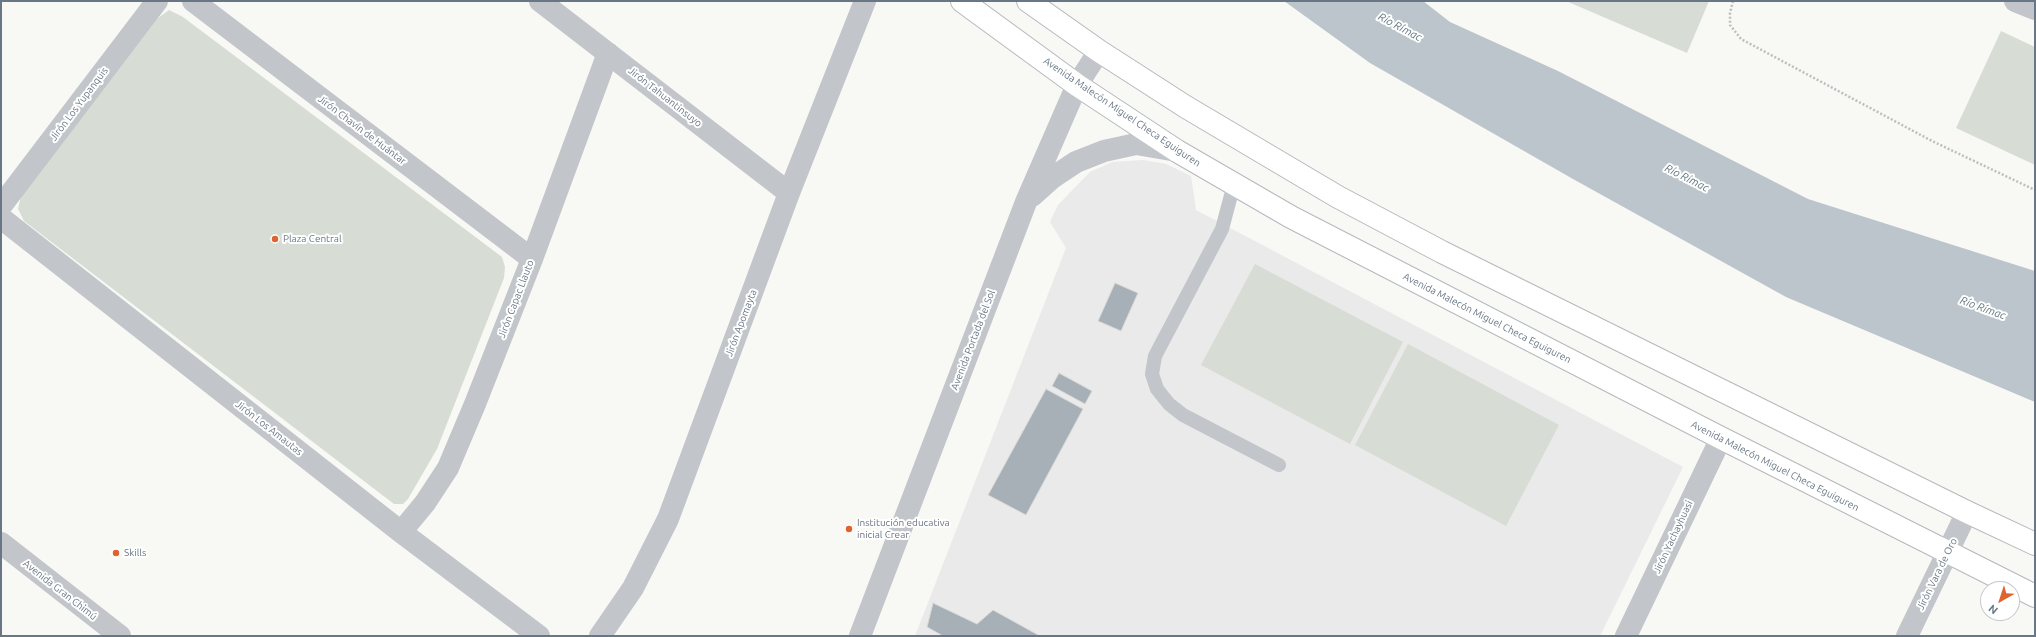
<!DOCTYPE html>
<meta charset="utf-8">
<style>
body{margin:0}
#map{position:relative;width:2036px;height:637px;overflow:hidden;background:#f8f8f5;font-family:Ubuntu,sans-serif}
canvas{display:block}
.frame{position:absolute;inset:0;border:2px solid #687686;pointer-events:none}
.north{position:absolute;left:1980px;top:581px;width:40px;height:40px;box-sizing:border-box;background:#fff;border:1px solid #c3c8cf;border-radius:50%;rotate:219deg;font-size:11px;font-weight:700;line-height:16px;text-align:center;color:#687686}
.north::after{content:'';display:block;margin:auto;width:14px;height:18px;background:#de632f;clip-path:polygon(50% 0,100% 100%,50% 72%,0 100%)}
</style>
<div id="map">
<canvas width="2036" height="637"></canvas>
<div class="frame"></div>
<div class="north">N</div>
</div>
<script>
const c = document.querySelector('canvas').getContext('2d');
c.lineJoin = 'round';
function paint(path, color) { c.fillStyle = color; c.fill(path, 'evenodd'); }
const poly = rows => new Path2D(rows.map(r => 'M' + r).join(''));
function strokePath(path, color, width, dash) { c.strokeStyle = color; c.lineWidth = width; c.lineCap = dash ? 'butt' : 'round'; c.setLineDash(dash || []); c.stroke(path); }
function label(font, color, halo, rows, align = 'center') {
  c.font = font + ' Ubuntu,sans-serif'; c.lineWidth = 4; c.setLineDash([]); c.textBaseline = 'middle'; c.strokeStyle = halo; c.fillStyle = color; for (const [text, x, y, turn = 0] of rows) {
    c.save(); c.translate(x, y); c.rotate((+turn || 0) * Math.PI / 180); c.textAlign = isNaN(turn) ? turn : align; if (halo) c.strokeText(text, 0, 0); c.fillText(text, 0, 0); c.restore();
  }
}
paint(poly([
 [1143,160,1166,164,1191,176,1196,210,1683,467,1600,636,915,636,1066,248,1050,222,1058,205,1090,172,1112,162]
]), '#e9eae9');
paint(poly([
 [1566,1,1709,1,1687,53],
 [169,10,183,17,502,257,505,267,504,278,437,449,408,499,403,504,394,504,24,221,18,209,21,196,158,18],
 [2001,31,2035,47,2035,165,1956,128],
 [1255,264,1403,342,1350,444,1201,365],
 [1408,344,1559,425,1506,526,1355,445]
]), '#d7ddd5');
paint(poly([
 [1284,1,1423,1,1450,22,1558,71,1808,199,2035,271,2035,402,1786,297,1573,179,1370,63]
]), '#bcc5cb');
const building = poly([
 [1115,283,1138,293,1121,331,1098,321,1115,283],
 [1059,373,1092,391,1085,404,1052,386,1059,373],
 [1046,389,1083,409,1026,515,988,495,1046,389],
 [933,603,977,624,993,610,1040,636,943,636,927,627,933,603]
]);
paint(building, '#a8b0b7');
strokePath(building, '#dadad8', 1);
const primary = poly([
 [962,1,1077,85,1177,151,1291,217,1721,438,2035,596],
 [1028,1,1099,51,1186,107,1338,197,1442,252,1967,512,2035,544]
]);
strokePath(primary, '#b5b9bd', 24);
strokePath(poly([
 [1733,1,1730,13,1730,25,1741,39,1932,141,2035,190]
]), '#bcbec1', 2.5, [2, 2]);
strokePath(poly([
 [1234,184,1222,229,1155,356,1152,374,1157,389,1169,404,1183,415,1279,465]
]), '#c2c5c9', 14);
strokePath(poly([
 [193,1,532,259],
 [540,1,789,193],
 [2015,1,2035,9],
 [1,206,157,1],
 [1,218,401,532,539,636],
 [401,532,425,503,448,468,475,404,532,259,608,53],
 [600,636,633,588,668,519,789,193,865,1],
 [1626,636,1721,438],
 [1907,636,1967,512]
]), '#c2c5c9', 22);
strokePath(poly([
 [1032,196,1052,178,1076,162,1104,151,1136,144,1177,151],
 [1,543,120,636],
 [860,636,1026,202,1077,85,1099,51]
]), '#c2c5c9', 22);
strokePath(primary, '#fff', 22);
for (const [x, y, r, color] of [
 [275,239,4,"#de632f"],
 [849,529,4,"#de632f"],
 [116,553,4,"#de632f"]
]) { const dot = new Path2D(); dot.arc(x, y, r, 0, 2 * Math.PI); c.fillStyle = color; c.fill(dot); strokePath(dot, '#fff', 1.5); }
label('10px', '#687686', '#fff', [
 ["Jirón Tahuantinsuyo",665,97,38],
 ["Jirón Los Yupanquis",79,104,-53],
 ["Avenida Malecón Miguel Checa Eguiguren",1122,112,34],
 ["Jirón Chavín de Huántar",362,130,37],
 ["Jirón Capac Llauto",516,299,-69],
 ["Avenida Malecón Miguel Checa Eguiguren",1487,318,27],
 ["Jirón Apomayta",741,323,-69],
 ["Avenida Portada del Sol",973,340,-69],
 ["Jirón Los Amautas",269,428,38],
 ["Avenida Malecón Miguel Checa Eguiguren",1775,466,27],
 ["Jirón Yachayhuasi",1673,537,-65],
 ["Jirón Vara de Oro",1937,574,-64],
 ["Avenida Gran Chimú",60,590,38]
]);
label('10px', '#687686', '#fff', [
 ["Plaza Central",283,239],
 ["Institución educativa",857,523],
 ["inicial Crear",857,535],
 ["Skills",124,553]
], 'left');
label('italic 11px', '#637781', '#fff', [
 ["Río Rímac",1400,27,28],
 ["Río Rímac",1687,178,27],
 ["Río Rímac",1983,308,20]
]);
</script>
